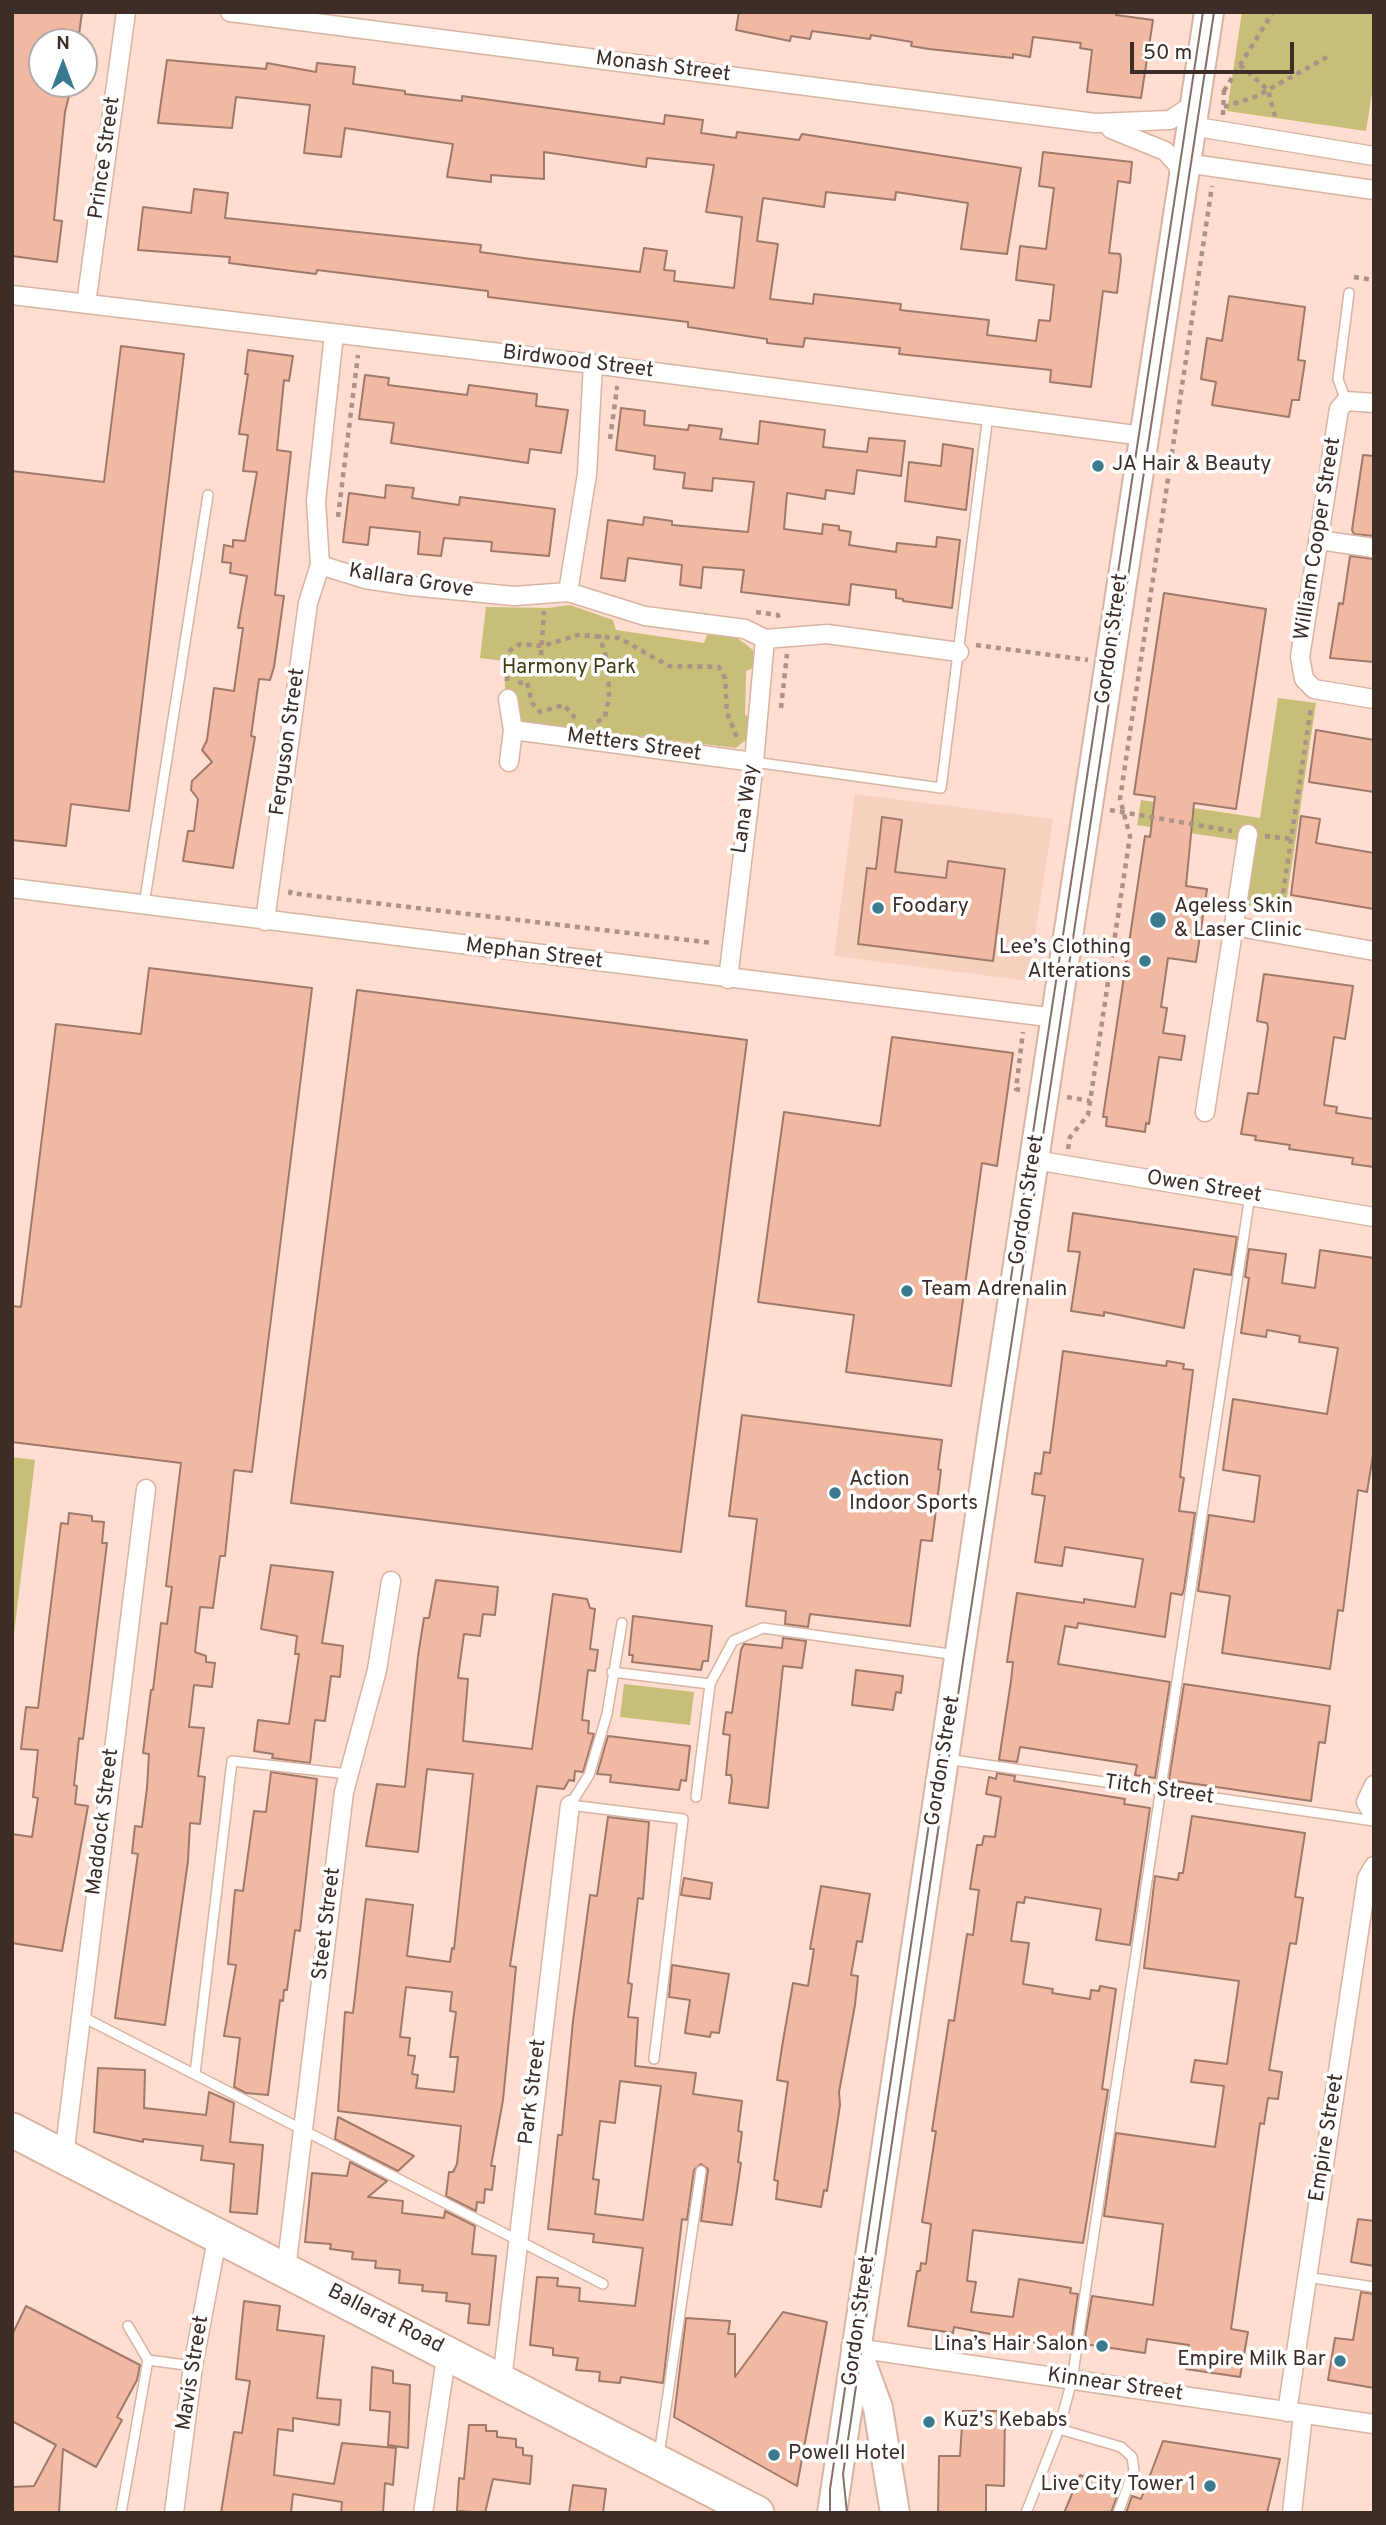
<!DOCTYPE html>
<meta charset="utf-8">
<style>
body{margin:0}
#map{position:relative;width:1386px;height:2525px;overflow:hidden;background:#ffddd0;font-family:Overpass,sans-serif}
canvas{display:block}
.frame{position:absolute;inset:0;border:14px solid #3d2d27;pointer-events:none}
.north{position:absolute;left:28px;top:28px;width:70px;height:70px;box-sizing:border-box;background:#fff;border:2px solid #b1aba9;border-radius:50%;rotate:0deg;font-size:19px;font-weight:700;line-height:28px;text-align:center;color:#3d2d27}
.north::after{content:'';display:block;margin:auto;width:24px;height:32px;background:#3a798e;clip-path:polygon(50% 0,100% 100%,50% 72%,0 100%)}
.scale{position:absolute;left:1130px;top:42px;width:164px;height:32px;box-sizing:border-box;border:4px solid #3d2d27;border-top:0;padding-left:9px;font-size:21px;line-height:24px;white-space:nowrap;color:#3d2d27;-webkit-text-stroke:5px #fff;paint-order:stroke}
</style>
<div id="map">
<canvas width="1386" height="2525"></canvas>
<div class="frame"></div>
<div class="north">N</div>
<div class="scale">50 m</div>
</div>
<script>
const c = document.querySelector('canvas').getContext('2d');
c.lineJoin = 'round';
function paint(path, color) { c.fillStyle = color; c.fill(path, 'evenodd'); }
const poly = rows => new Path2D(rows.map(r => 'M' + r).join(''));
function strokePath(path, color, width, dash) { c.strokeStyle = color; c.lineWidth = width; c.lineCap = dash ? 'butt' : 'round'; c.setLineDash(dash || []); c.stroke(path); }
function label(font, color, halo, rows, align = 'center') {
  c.font = font + ' Overpass,sans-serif'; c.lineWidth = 7; c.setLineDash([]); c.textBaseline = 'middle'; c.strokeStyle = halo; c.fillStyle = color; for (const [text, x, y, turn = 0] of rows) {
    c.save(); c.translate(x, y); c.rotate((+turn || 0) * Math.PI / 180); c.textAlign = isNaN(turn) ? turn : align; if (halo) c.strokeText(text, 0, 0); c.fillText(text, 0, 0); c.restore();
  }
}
paint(poly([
 [855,794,1053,819,1028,981,834,956]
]), '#f7d0c0');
paint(poly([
 [1242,12,1374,12,1374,80,1366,131,1227,111],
 [570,605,613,620,616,630,704,643,708,633,736,637,753,650,754,668,746,671,745,715,754,718,748,738,736,748,521,722,517,699,505,690,504,661,480,658,486,607,548,608],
 [1278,698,1316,703,1285,910,1247,905,1256,843,1137,825,1141,800,1260,818],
 [12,1457,35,1460,12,1650],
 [624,1684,694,1692,690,1725,620,1717]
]), '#c7bf77');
const building = poly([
 [12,12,82,12,78,42,42,42,42,84,72,84,65,112,54,220,62,221,57,262,12,256,12,12],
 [739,12,1117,12,1116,15,1153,20,1141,98,1087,92,1092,50,1080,48,1081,43,1033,37,1030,57,1013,54,1013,58,929,49,911,46,912,42,871,35,870,39,812,31,810,39,791,36,790,41,736,30,739,12],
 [167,60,266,69,267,63,316,72,317,63,355,67,353,84,405,91,405,94,462,101,462,96,664,124,665,115,703,120,701,133,736,138,737,132,799,140,802,134,1021,168,1007,254,961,249,968,203,896,192,895,200,826,192,824,207,763,198,757,241,778,244,770,299,813,304,814,294,901,304,900,310,989,320,987,335,1036,341,1039,320,1050,321,1054,285,1016,280,1020,246,1046,249,1054,188,1039,186,1043,152,1132,162,1130,183,1118,181,1109,253,1120,254,1121,260,1117,293,1103,291,1091,387,1050,382,1051,370,899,354,900,348,805,338,803,347,767,343,767,339,688,327,688,322,488,297,488,291,317,270,316,274,229,263,230,257,138,250,143,207,191,213,194,189,228,193,225,218,481,245,480,252,531,259,640,272,644,248,667,251,664,270,675,271,674,281,734,288,742,217,706,212,714,165,647,158,646,167,544,152,544,179,491,175,491,182,447,177,453,144,345,128,341,157,304,153,310,105,236,97,232,128,158,123,167,60],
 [1229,296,1305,307,1298,360,1305,361,1299,400,1292,400,1289,417,1212,405,1216,382,1201,379,1207,338,1222,341,1229,296],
 [121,346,184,354,129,811,71,804,66,846,12,840,12,471,104,482,121,346],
 [248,350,293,356,289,381,284,380,277,450,291,452,275,595,284,596,274,667,270,680,259,679,251,736,255,737,233,868,183,861,188,831,194,831,198,799,191,790,192,781,212,762,202,750,207,740,214,688,234,691,243,628,238,628,247,576,230,573,231,563,222,562,224,545,233,547,233,540,245,541,257,472,243,471,248,435,239,434,248,374,245,374,248,350],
 [365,375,389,378,388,385,467,395,469,385,537,394,536,406,568,410,561,453,530,449,528,463,391,443,394,423,359,419,365,375],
 [621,408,645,411,644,425,688,430,689,425,722,429,720,439,758,444,760,421,825,430,823,447,867,452,869,438,905,441,901,476,857,470,854,494,826,490,825,499,787,493,784,529,822,534,823,524,839,526,839,530,851,532,849,545,896,552,897,543,936,547,937,537,960,540,952,608,903,601,903,599,896,598,896,590,851,584,849,605,741,592,744,570,703,567,701,588,680,585,682,565,628,558,625,581,601,578,608,520,643,525,644,517,672,521,672,525,748,532,754,482,713,478,712,491,683,488,685,473,654,469,655,456,616,450,621,408],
 [943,444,973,449,966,510,905,501,909,462,941,466,943,444],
 [1363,455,1374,456,1374,536,1354,534,1352,530,1363,455],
 [386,485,414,488,412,498,459,505,460,497,555,509,549,556,491,551,492,542,444,538,441,556,418,554,420,532,370,527,368,545,343,542,349,493,385,498,386,485],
 [1350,556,1374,559,1374,662,1330,658,1339,603,1343,604,1350,556],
 [1164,593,1266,609,1236,809,1194,803,1186,886,1207,889,1196,962,1168,958,1161,1007,1167,1008,1163,1033,1185,1036,1181,1060,1159,1057,1149,1124,1146,1123,1145,1132,1106,1126,1107,1117,1103,1117,1145,836,1150,837,1155,797,1134,794,1164,593],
 [1316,730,1374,740,1374,792,1309,782,1316,730],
 [1301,816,1320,819,1316,843,1374,853,1374,909,1291,895,1301,816],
 [882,817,902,820,895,872,946,878,948,861,1005,869,993,961,858,944,867,868,876,869,882,817],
 [149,968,312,988,252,1472,234,1470,225,1556,220,1556,213,1608,200,1607,195,1652,206,1656,206,1662,215,1663,212,1687,194,1685,189,1727,204,1728,198,1776,205,1777,203,1796,200,1824,190,1823,188,1861,165,2025,115,2018,138,1854,132,1853,135,1826,142,1827,147,1788,149,1754,143,1753,151,1690,153,1690,161,1623,167,1624,172,1587,166,1586,181,1463,12,1442,12,1306,21,1307,56,1024,141,1034,149,968],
 [1264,974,1353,986,1345,1039,1334,1037,1324,1105,1337,1107,1336,1113,1374,1119,1374,1167,1352,1164,1353,1158,1289,1149,1290,1145,1255,1140,1256,1136,1241,1134,1248,1093,1258,1094,1268,1028,1267,1023,1257,1021,1264,974],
 [357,990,747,1040,681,1552,291,1503,357,990],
 [892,1037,1013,1053,997,1166,982,1163,951,1386,846,1372,854,1315,758,1302,784,1112,880,1126,892,1037],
 [1073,1213,1237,1237,1231,1275,1194,1269,1184,1328,1104,1312,1104,1316,1071,1311,1080,1252,1068,1251,1073,1213],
 [1249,1249,1286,1254,1282,1283,1315,1288,1320,1250,1374,1258,1374,1449,1367,1492,1358,1490,1343,1611,1338,1610,1330,1669,1222,1653,1230,1596,1198,1591,1209,1515,1254,1522,1260,1476,1223,1470,1233,1399,1327,1414,1338,1348,1299,1342,1300,1336,1267,1330,1266,1337,1241,1333,1249,1278,1245,1277,1249,1249],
 [1063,1351,1166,1366,1167,1361,1184,1364,1183,1369,1193,1370,1180,1477,1184,1478,1179,1511,1195,1513,1184,1589,1182,1595,1171,1593,1165,1637,1078,1623,1077,1628,1065,1626,1058,1664,1170,1682,1155,1778,1135,1775,1137,1765,1020,1747,1017,1762,999,1760,1011,1681,1013,1662,1007,1662,1017,1593,1084,1603,1084,1599,1135,1607,1143,1559,1065,1547,1062,1566,1035,1562,1045,1496,1032,1494,1035,1473,1041,1474,1044,1452,1050,1453,1063,1351],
 [742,1415,942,1440,938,1469,941,1470,932,1541,921,1540,910,1626,810,1614,808,1627,785,1624,786,1611,746,1606,757,1519,729,1516,742,1415],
 [69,1513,92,1516,92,1521,104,1522,102,1543,107,1543,83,1739,79,1738,74,1785,77,1786,75,1804,88,1806,62,1951,12,1943,12,1834,32,1837,38,1798,33,1797,38,1750,21,1749,26,1707,38,1708,61,1523,68,1524,69,1513],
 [271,1565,333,1572,322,1643,343,1646,340,1677,331,1676,325,1721,315,1720,310,1763,272,1758,273,1754,254,1751,258,1720,289,1724,299,1654,295,1654,297,1636,261,1629,271,1565],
 [436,1580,498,1587,495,1615,483,1614,480,1636,464,1634,458,1678,468,1679,463,1741,532,1749,553,1594,587,1599,590,1608,595,1609,590,1649,598,1650,595,1671,588,1670,582,1720,589,1721,588,1733,594,1734,583,1772,575,1771,574,1781,569,1780,564,1789,537,1786,510,1966,516,1967,503,2100,491,2166,495,2166,492,2190,485,2189,484,2203,477,2202,476,2211,446,2196,449,2172,453,2172,457,2164,461,2126,338,2111,345,2012,353,2013,366,1899,413,1905,407,1956,450,1962,452,1948,454,1949,473,1774,427,1769,418,1852,366,1846,377,1784,405,1787,418,1656,424,1618,429,1618,436,1580],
 [406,1987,452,1992,450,2011,456,2012,450,2057,458,2057,454,2092,416,2088,418,2075,412,2074,415,2056,408,2055,410,2038,400,2037,406,1987],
 [633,1616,712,1626,708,1661,703,1661,701,1670,632,1662,633,1655,629,1655,633,1616],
 [783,1638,806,1641,802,1668,783,1666,768,1808,729,1803,732,1781,731,1775,726,1775,730,1735,723,1734,726,1712,732,1713,741,1650,744,1644,782,1648,783,1638],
 [856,1670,903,1676,901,1693,896,1692,893,1710,852,1705,856,1670],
 [1184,1684,1330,1706,1325,1743,1319,1742,1311,1801,1169,1780,1184,1684],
 [608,1736,690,1746,686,1781,681,1780,679,1790,610,1782,611,1775,597,1774,608,1736],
 [271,1772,317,1779,300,1931,295,1930,287,1990,284,1990,283,2001,280,2000,268,2095,246,2093,234,2087,240,2038,224,2036,236,1965,228,1964,235,1890,243,1891,254,1811,266,1812,271,1772],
 [997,1773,1015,1776,1014,1781,1125,1799,1124,1804,1150,1808,1130,1945,1096,1940,1101,1909,1025,1897,1024,1903,1017,1902,1011,1941,1029,1943,1023,1984,1053,1989,1052,1993,1090,1999,1091,1990,1099,1991,1100,1986,1116,1989,1102,2089,1108,2090,1083,2243,973,2230,967,2281,976,2282,971,2312,1013,2317,1019,2279,1071,2288,1070,2293,1078,2294,1071,2342,1064,2341,1063,2348,954,2327,953,2333,908,2326,917,2271,920,2271,921,2263,926,2264,931,2224,922,2222,936,2131,932,2131,949,2020,954,2021,967,1934,973,1935,979,1890,970,1889,977,1845,982,1845,984,1836,995,1837,1001,1797,986,1794,989,1777,996,1779,997,1773],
 [1192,1816,1305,1833,1295,1897,1303,1898,1296,1944,1290,1943,1269,2070,1282,2072,1278,2099,1268,2098,1264,2124,1260,2123,1231,2329,1248,2332,1240,2377,1186,2369,1189,2345,1147,2339,1145,2353,1084,2344,1092,2296,1153,2305,1163,2224,1104,2216,1116,2133,1215,2147,1224,2086,1191,2082,1195,2060,1227,2064,1239,1981,1144,1968,1155,1876,1178,1880,1179,1873,1183,1873,1192,1816],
 [608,1817,649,1822,643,1899,638,1898,628,1983,632,1984,628,2017,638,2018,635,2066,696,2073,693,2094,742,2101,738,2131,742,2132,738,2162,741,2163,732,2225,701,2221,708,2169,701,2164,694,2170,687,2220,682,2219,663,2383,621,2377,620,2383,599,2381,600,2372,576,2370,578,2358,553,2355,553,2348,530,2345,537,2277,558,2278,557,2286,580,2288,579,2301,635,2306,643,2248,593,2242,594,2234,548,2229,558,2135,562,2135,573,2021,590,1895,597,1896,608,1817],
 [620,2081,661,2086,643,2220,595,2214,599,2180,593,2179,600,2121,615,2123,620,2081],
 [684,1878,712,1883,710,1899,681,1895,684,1878],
 [821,1886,870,1894,862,1942,857,1941,851,1975,858,1976,855,2005,839,2092,840,2105,827,2191,824,2190,821,2207,776,2199,778,2181,774,2180,788,2082,777,2080,782,2047,793,1983,808,1986,814,1949,810,1949,821,1886],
 [672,1965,729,1974,719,2033,711,2032,710,2037,685,2033,690,2000,669,1997,672,1965],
 [98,2068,145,2070,144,2108,206,2115,209,2092,234,2103,230,2142,263,2145,257,2214,230,2212,234,2164,201,2160,203,2146,143,2139,143,2142,94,2132,98,2068],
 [338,2117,414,2156,398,2171,335,2139,338,2117],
 [350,2162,387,2181,368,2197,403,2201,402,2213,444,2218,445,2211,475,2226,472,2254,496,2256,489,2325,468,2323,470,2304,446,2301,447,2293,422,2291,423,2285,399,2283,400,2270,375,2268,376,2261,352,2259,353,2252,330,2249,331,2244,305,2242,312,2173,347,2176,350,2162],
 [1358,2219,1374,2221,1374,2266,1351,2262,1358,2219],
 [1361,2292,1374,2294,1374,2388,1328,2380,1335,2338,1353,2340,1361,2292],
 [244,2301,280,2306,277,2330,324,2336,317,2398,341,2400,339,2425,293,2418,293,2431,278,2429,274,2475,334,2484,342,2443,396,2448,393,2485,385,2483,383,2513,341,2513,342,2502,293,2494,291,2513,221,2513,234,2432,242,2433,250,2381,236,2379,244,2301],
 [26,2306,140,2365,137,2380,117,2417,122,2420,96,2467,63,2449,59,2513,12,2513,12,2487,34,2486,56,2445,12,2421,12,2335,26,2306],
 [783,2312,827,2322,797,2486,674,2417,686,2318,730,2321,728,2334,735,2334,735,2377,783,2312],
 [372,2367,393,2371,393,2383,410,2385,408,2448,388,2445,390,2412,370,2410,372,2367],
 [963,2411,1005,2411,1004,2486,986,2485,986,2513,938,2513,939,2456,960,2456,963,2411],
 [469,2425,486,2425,486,2431,497,2431,497,2437,516,2439,516,2447,523,2448,523,2455,532,2456,530,2484,493,2479,485,2513,457,2511,459,2478,464,2479,469,2425],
 [1163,2441,1280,2459,1267,2513,1126,2513,1132,2496,1141,2499,1163,2441],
 [1080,2475,1119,2490,1111,2513,1064,2513,1080,2475],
 [573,2485,606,2489,603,2513,569,2513,573,2485]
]);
paint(building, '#f2b9a2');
strokePath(building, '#9f796a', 2);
const lane = poly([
 [1346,401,1338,379,1349,293],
 [754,762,941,788,988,415],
 [144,905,208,495],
 [622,1623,607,1714,589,1775,570,1805,683,1819,654,2059],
 [612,1672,710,1684,733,1641,763,1628,957,1655],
 [946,1759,1374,1821],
 [696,1797,710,1684],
 [81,2016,603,2284],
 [195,2074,232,1761,348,1774],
 [1306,2277,1374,2287],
 [128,2326,148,2360,193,2366],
 [1059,2429,1121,2447,1132,2457,1134,2470,1118,2513],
 [659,2455,701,2171],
 [121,2513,148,2360],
 [1026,2513,1059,2429,1072,2380,1250,1195]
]);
const street = poly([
 [230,12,1095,123,1170,120,1194,104],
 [1191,126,1374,156],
 [1111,129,1165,151,1177,164,1182,178],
 [1185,163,1374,190],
 [12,295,593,364,1143,436],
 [86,304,126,12],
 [334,334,316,501,320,565,365,579,411,586,514,596,568,592,645,616,745,629,765,639,827,634,959,652],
 [1374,403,1346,401,1339,409,1300,657,1304,679,1314,689,1374,699],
 [1319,540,1374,548],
 [568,592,587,474,593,364],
 [508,699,513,730,509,762],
 [513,730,754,762],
 [12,888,1056,1018],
 [265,921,308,603,320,565],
 [1234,926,1374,951],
 [728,979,754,762,765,639],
 [1205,1112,1248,834],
 [1035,1160,1374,1217],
 [1374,1785,1366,1802,1374,1816],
 [64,2156,146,1489],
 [286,2270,344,1792,377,1670,391,1581],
 [856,2348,1374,2424],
 [502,2380,570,1805],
 [1287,2412,1367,1878,1374,1866],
 [174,2513,193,2366,218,2234],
 [423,2513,447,2351],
 [1292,2513,1303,2414]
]);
const primary = poly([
 [856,2348,878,2408,895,2513],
 [832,2513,994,1422,1209,12]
]);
const highway = poly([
 [12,2130,757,2513]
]);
strokePath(lane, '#dbb3a2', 12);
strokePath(street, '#dbb3a2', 21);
strokePath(primary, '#dbb3a2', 32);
strokePath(highway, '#dbb3a2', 37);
strokePath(poly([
 [1240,65,1268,90,1276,120],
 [1224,91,1273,12],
 [1224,107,1257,96,1327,57],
 [1223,115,1224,89],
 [1354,277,1374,280],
 [610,439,617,388,615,388],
 [338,517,358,355],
 [756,612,778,615,779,619],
 [976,645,1088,660],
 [541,655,544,611],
 [507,681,508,652,520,644,543,646,578,635,619,638,669,666,719,667,725,678,727,713,737,737],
 [518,683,527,682,532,703,540,712,564,705,576,719],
 [781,708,787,654],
 [597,722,605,717,609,698,608,663,599,635],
 [1110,810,1232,831],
 [1265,836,1291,839],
 [291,890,290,893,713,943],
 [1280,913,1311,707],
 [1020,1090,1016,1089,1023,1032],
 [1067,1097,1090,1101],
 [1068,1149,1070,1137,1088,1115,1130,836,1120,799,1212,186]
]), '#ac9288', 4.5, [5, 5]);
strokePath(lane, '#fff', 9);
strokePath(street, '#fff', 18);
strokePath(primary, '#fff', 28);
strokePath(highway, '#fff', 33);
strokePath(poly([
 [1009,1291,1203,12],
 [830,2513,830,2489,945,1716],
 [847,2513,843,2474,965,1648,1214,12]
]), '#877068', 2);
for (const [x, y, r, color] of [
 [1098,466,7,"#3a798e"],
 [878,908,7,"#3a798e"],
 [1158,920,9,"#3a798e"],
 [1145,961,7,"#3a798e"],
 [907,1291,7,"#3a798e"],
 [835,1493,7,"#3a798e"],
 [1102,2346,7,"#3a798e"],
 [1340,2361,7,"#3a798e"],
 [929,2422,7,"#3a798e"],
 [774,2455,7,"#3a798e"],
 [1210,2486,7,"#3a798e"]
]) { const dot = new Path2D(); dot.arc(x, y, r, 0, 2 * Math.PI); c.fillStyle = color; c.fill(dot); strokePath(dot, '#fff', 2.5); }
label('21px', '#3d2d27', '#fff', [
 ["Monash Street",663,68,7],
 ["Prince Street",106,158,-82],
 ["Birdwood Street",578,363,7],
 ["William Cooper Street",1319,539,-81],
 ["Kallara Grove",411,582,9],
 ["Gordon Street",1113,639,-82],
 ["Ferguson Street",289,742,-82],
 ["Metters Street",634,746,8],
 ["Lana Way",747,809,-82],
 ["Mephan Street",534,955,7],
 ["Owen Street",1204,1188,9],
 ["Gordon Street",1028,1200,-81],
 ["Gordon Street",944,1761,-81],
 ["Titch Street",1159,1791,8],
 ["Maddock Street",104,1822,-83],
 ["Steet Street",328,1924,-83],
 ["Park Street",534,2092,-83],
 ["Empire Street",1328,2138,-81],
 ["Ballarat Road",385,2320,27],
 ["Gordon Street",860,2321,-82],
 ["Mavis Street",194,2373,-81],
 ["Kinnear Street",1115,2386,8]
]);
label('21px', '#3d2d27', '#fff', [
 ["JA Hair & Beauty",1112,466],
 ["Foodary",892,908],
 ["Ageless Skin",1174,908],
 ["& Laser Clinic",1174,932],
 ["Lee’s Clothing",1131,949,"right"],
 ["Alterations",1131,973,"right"],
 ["Team Adrenalin",921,1291],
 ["Action",849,1481],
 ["Indoor Sports",849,1505],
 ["Lina’s Hair Salon",1088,2346,"right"],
 ["Empire Milk Bar",1326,2361,"right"],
 ["Kuz's Kebabs",943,2422],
 ["Powell Hotel",788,2455],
 ["Live City Tower 1",1196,2486,"right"]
], 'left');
label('21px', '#413c11', '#fff', [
 ["Harmony Park",569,669]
]);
</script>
